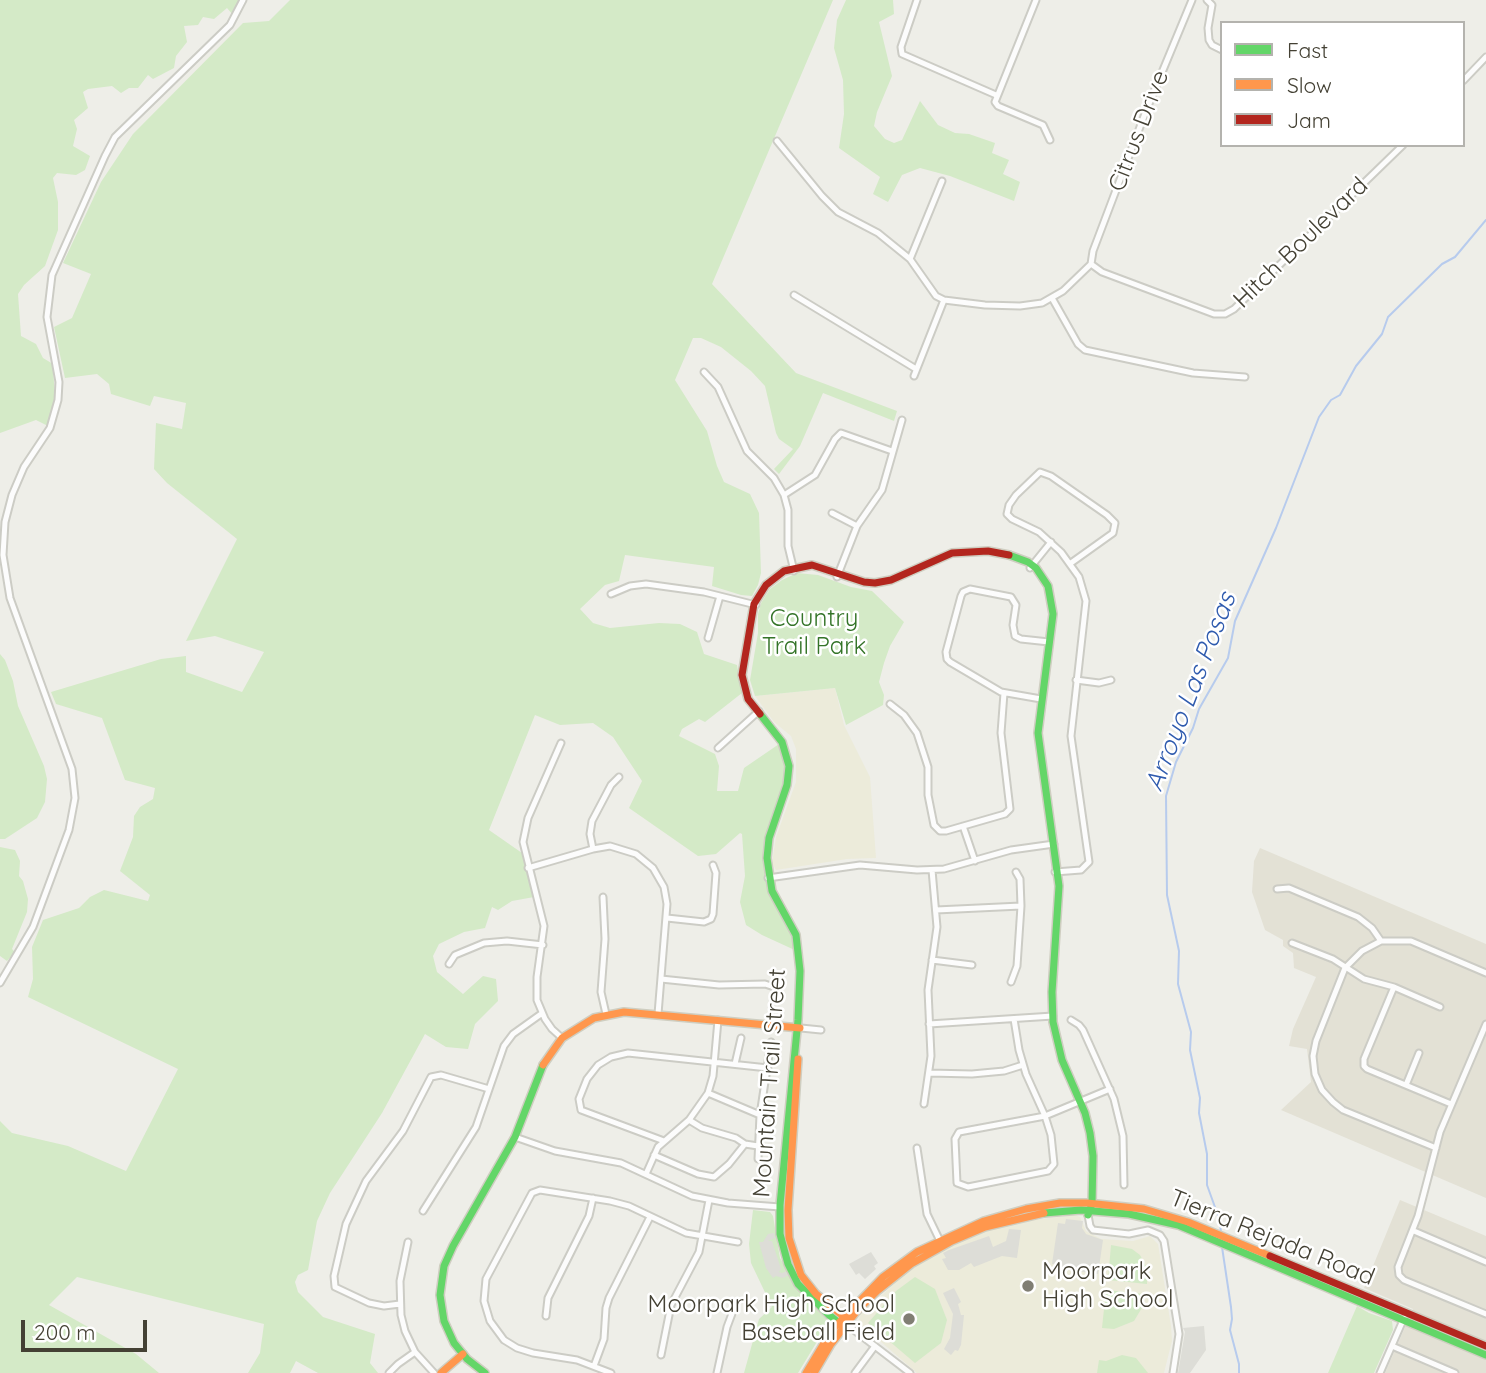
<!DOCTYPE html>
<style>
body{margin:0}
#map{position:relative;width:1486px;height:1373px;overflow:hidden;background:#eeeee8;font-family:Quicksand,sans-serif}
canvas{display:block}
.legend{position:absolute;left:1220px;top:21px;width:245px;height:126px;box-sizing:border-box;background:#fff;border:2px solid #b4b3ae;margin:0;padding:9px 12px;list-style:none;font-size:21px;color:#444134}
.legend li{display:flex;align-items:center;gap:14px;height:35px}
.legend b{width:35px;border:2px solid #b4b3ae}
.scale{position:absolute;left:21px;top:1320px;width:126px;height:32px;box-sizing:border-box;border:4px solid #444134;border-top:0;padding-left:9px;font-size:21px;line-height:24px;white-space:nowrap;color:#444134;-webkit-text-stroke:5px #fff;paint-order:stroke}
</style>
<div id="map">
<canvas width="1486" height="1373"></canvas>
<ul class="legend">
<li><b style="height:9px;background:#63d668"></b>Fast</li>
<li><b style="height:9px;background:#ff974d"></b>Slow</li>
<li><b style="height:9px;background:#b3261e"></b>Jam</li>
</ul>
<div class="scale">200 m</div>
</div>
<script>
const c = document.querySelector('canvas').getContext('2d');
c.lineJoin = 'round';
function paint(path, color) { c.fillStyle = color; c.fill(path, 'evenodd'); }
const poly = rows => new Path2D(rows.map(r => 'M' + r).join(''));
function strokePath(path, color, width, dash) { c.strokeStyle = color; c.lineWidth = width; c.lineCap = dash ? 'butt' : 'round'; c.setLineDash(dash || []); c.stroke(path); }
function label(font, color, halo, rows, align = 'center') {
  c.font = font + ' Quicksand,sans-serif'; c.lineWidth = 5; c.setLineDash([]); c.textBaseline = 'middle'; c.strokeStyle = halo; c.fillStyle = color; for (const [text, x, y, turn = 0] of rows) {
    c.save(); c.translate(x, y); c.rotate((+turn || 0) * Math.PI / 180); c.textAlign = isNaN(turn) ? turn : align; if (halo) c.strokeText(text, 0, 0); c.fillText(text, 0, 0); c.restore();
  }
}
paint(poly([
 [1260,848,1486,944,1486,1198,1281,1110,1311,1082,1307,1049,1289,1046,1293,1029,1316,977,1294,968,1293,953,1283,946,1283,940,1265,930,1252,892,1254,861],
 [1400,1200,1486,1236,1486,1373,1385,1373,1413,1309,1364,1288]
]), '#e3e1d5');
paint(poly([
 [835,688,844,725,870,777,876,858,847,859,776,870,772,863,776,837,796,782,796,749,791,736,774,722,755,696],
 [1075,1215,1080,1217,1086,1231,1101,1239,1133,1241,1150,1236,1158,1244,1171,1326,1172,1341,1164,1373,917,1373,858,1322,860,1315,905,1274,928,1258,950,1247,994,1228,1031,1220]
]), '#ecebda');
paint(poly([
 [0,0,240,0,233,15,227,8,214,19,203,17,198,25,184,26,187,42,176,56,174,68,153,79,148,75,138,88,129,88,121,93,112,86,88,89,83,92,88,108,74,120,77,129,73,146,90,156,85,170,76,175,57,173,53,178,58,202,58,230,45,266,24,285,18,294,21,336,36,344,43,358,53,364,55,402,48,426,36,420,0,433],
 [290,0,833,0,712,284,796,373,897,411,894,421,823,393,800,446,779,474,774,469,793,449,779,439,776,433,765,386,751,371,721,347,701,338,693,338,675,380,707,431,717,466,724,482,750,494,759,513,761,573,758,585,752,596,741,595,712,586,714,567,625,555,619,581,605,585,580,609,593,623,610,628,659,623,680,624,697,632,704,654,737,665,742,693,705,722,699,719,682,729,679,736,715,754,719,766,717,791,738,791,744,768,782,742,789,766,769,838,768,878,793,928,799,952,762,935,746,925,740,902,745,876,742,834,740,833,716,854,698,856,629,808,642,781,613,737,593,723,560,725,535,715,489,830,522,853,534,897,512,901,498,910,492,907,485,928,464,932,439,944,433,956,437,972,463,994,483,976,496,979,498,1001,475,1024,468,1049,446,1047,425,1034,382,1113,330,1193,317,1221,308,1270,298,1275,295,1282,298,1292,323,1317,375,1334,370,1363,378,1373,318,1373,296,1361,290,1373,248,1373,260,1353,264,1324,77,1277,49,1305,136,1354,159,1373,0,1373,0,1121,12,1133,68,1146,126,1171,178,1069,28,997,33,979,32,947,43,920,79,908,90,897,104,890,148,901,150,895,120,871,133,837,134,816,140,807,153,799,155,788,125,780,102,718,56,704,51,692,161,659,186,656,186,672,242,692,264,652,215,636,186,641,237,539,167,483,154,469,156,423,182,429,186,403,154,396,150,406,111,394,109,384,97,374,65,378,54,327,72,318,91,274,63,263,101,182,133,134,243,23,269,21],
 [846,0,893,0,894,14,879,22,892,76,877,112,874,126,885,139,894,143,902,140,920,101,938,125,955,133,969,134,995,143,992,153,1009,160,1003,174,1020,182,1014,201,950,176,920,168,902,175,888,202,873,194,880,177,839,148,844,114,843,80,834,48,837,20],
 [797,573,818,575,851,587,872,591,904,622,890,646,884,663,879,682,884,695,883,705,846,725,835,688,755,696,750,680,758,633,758,614,761,603,770,589,782,580],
 [0,654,5,660,13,681,18,706,44,766,47,779,45,802,37,818,5,839,0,839],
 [0,847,15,850,20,861,19,876,23,881,28,899,27,912,12,949,15,952,7,961,0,956],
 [753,1210,770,1212,773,1216,780,1258,803,1296,829,1322,798,1373,744,1373,759,1319,772,1307,751,1263,749,1244],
 [1111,1245,1132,1249,1140,1255,1147,1268,1147,1284,1108,1280],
 [915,1277,935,1289,947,1320,941,1343,915,1363,868,1323,896,1291],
 [1106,1290,1145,1294,1143,1306,1134,1321,1114,1329,1102,1328],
 [1357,1306,1369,1313,1392,1321,1393,1330,1374,1373,1328,1373],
 [1122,1355,1136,1358,1148,1373,1097,1373,1099,1360,1106,1361]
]), '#d4eac7');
paint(poly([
 [1066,1219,1083,1221,1082,1228,1086,1234,1103,1240,1098,1274,1055,1268,1055,1264,1052,1264,1058,1223,1065,1224],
 [1009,1229,1021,1230,1017,1258,1002,1256,974,1267,971,1263,959,1270,948,1270,942,1259,946,1258,943,1253,949,1250,989,1236,993,1247,1006,1241],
 [774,1233,775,1238,768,1241,772,1241,781,1269,779,1272,782,1273,787,1271,789,1275,783,1278,776,1276,773,1278,766,1268,759,1242,763,1242,768,1234],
 [871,1252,878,1263,874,1266,876,1269,865,1279,859,1273,856,1275,849,1264],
 [954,1288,961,1302,958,1304,961,1315,964,1315,961,1345,958,1351,955,1350,951,1355,944,1349,950,1338,953,1314,943,1293],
 [1204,1326,1206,1350,1190,1373,1178,1373,1185,1332,1183,1328]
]), '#ddddd7');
strokePath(poly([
 [1221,1234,1220,1221,1207,1185,1207,1154,1199,1113,1200,1098,1190,1050,1191,1032,1178,984,1179,951,1167,895,1166,796,1176,762,1193,728,1199,709,1228,658,1235,621,1276,528,1319,417,1331,400,1340,395,1356,366,1382,334,1388,317,1442,264,1455,257,1486,220],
 [1222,1247,1231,1307,1232,1319,1230,1330,1239,1364,1239,1373]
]), '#b7cbed', 2);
const street = poly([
 [917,0,901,47,902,54,996,95],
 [1036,0,995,102,998,106,1043,125,1050,140],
 [1207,0,1212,5,1208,28,1209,40,1212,45,1222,50],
 [1463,81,1486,57],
 [777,141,822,196,838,212,878,233,910,259,936,296,944,300,985,305,1020,306,1042,303,1063,291,1091,264],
 [910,259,942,181],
 [1091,264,1102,272,1214,314,1225,314,1234,309,1403,145],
 [1091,264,1093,251,1146,111,1192,0],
 [794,295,916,369],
 [1052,298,1078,344,1085,350,1193,373,1245,377],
 [704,372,718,387,747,451,774,478,784,495,788,510,788,546,794,571],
 [914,376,944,300],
 [784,495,815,475,835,439,841,433,892,451],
 [832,513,857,526],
 [1030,568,1051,542],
 [837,577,857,526,882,490,902,420],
 [611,594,630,586,646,584,704,592,756,605],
 [708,638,720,596],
 [1076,680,1099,683,1111,680],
 [1041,699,1001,692,950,662,947,659,946,652,961,596,963,592,970,589,1011,597,1016,605,1013,625,1015,636,1021,639,1049,642],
 [890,704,904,715,917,733,928,767,928,795,934,825,940,831,946,831,1005,814,1010,809,1001,733,1004,693],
 [561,743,528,818,523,842,544,926,537,977,537,1000,545,1019,552,1029,562,1038],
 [718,748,759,711],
 [963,826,975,861],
 [593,849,590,834,592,821,611,785,619,777],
 [528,868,593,849,610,846,636,854,653,868,664,887,667,904,658,1014],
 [1055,872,1081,870,1089,862,1071,736,1086,601,1079,577,1061,552,1039,532,1012,519,1007,514,1009,505,1016,495,1040,472,1051,476,1107,515,1115,523,1113,533,1071,563],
 [768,878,860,865,917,870,944,869,1011,850,1054,844],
 [1277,889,1289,888,1358,917,1372,928,1381,941],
 [603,897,605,939,601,992,606,1014],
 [936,910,1021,906],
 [667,918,704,922,711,919,713,914,716,873,713,865],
 [1292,943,1333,959,1364,979,1394,987,1440,1007],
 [932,960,972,965],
 [449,964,455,955,484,943,507,941,543,945],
 [661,979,719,985,765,984,774,987],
 [1011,982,1017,966,1021,906,1020,879,1016,872],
 [0,983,33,927,69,830,75,798,72,769,10,598,3,555,5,522,12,495,24,467,50,428,58,400,59,382,47,317,52,275,105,156,115,137,230,25,243,0],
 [1394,987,1364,1059,1364,1066,1367,1069,1451,1104],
 [1014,1019,1019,1050,1026,1074,1045,1116,1051,1135,1054,1164,1048,1171,968,1187,957,1183,955,1139,959,1132,1045,1116,1110,1089],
 [1071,1020,1079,1025,1083,1030,1114,1099,1123,1136,1124,1185],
 [929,1024,1053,1016],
 [1486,1024,1440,1132,1418,1216,1398,1267,1399,1275,1404,1280,1486,1314],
 [801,1028,821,1030],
 [735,1064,741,1038],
 [929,1073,972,1074,1004,1071,1023,1065],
 [1406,1085,1419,1053],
 [708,1093,760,1115],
 [924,1104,931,1056,928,990,937,927,932,870],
 [689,1120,702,1128,736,1138,745,1144,758,1146],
 [515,1137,555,1151,621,1163,692,1196,728,1203,780,1207],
 [664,1141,581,1110,579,1099,587,1079,598,1065,611,1057,628,1053,768,1068],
 [917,1148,927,1214,941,1243],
 [1436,1148,1343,1110,1333,1102,1322,1090,1315,1074,1313,1056,1316,1041,1345,968,1362,951,1381,941,1411,941,1486,973],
 [654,1155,698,1174,714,1177,729,1164,745,1144],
 [758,1159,760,1115,771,1042],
 [646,1174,658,1147,689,1120,708,1093,713,1076,718,1020],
 [423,1211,476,1127,504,1046,513,1034,541,1014],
 [1088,1215,1090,1226,1093,1230,1129,1234,1148,1230,1160,1235,1164,1241,1179,1334,1173,1373],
 [1414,1231,1486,1262],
 [408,1242,400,1281,401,1315,405,1331,415,1352,434,1373],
 [400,1304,384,1306,369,1303,335,1287,334,1276,346,1224,366,1181,403,1131,431,1077,441,1075,489,1089],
 [546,1316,548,1298,589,1216,593,1198],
 [846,1324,910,1373],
 [1392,1346,1455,1373],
 [661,1355,671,1305,699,1252,709,1200],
 [594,1366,604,1339,606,1308,609,1298,650,1217],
 [389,1373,398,1364,415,1352],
 [611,1373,577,1360,533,1353,517,1348,504,1340,490,1321,484,1301,486,1279,532,1193,540,1190,610,1201,629,1206,686,1233,738,1242],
 [717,1373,727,1327,736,1303],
 [855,1373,875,1346],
 [1380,1373,1404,1318]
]);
const fast = poly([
 [1009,555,1028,562,1036,568,1048,586,1053,614,1038,733,1059,886,1052,992,1053,1022,1062,1060,1085,1113,1090,1133,1093,1156,1092,1204,1088,1215],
 [760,714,782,742,789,766,787,785,769,838,767,858,772,891,796,935,800,971,798,1020,780,1205,780,1234,788,1264,798,1284,829,1315,838,1322,846,1324],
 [1044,1213,1081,1210,1129,1214,1178,1225,1486,1355],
 [485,1373,467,1359,454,1343,444,1321,440,1295,444,1266,453,1246,515,1137,543,1065]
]);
const slow = poly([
 [798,1059,788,1210,789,1238,801,1275,816,1294,843,1316,846,1324],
 [543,1065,562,1038,594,1018,624,1012,800,1028],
 [441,1373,463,1354],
 [806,1373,832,1330,883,1277,917,1252,984,1221,1026,1209,1060,1203,1087,1203,1144,1209,1188,1222,1270,1256],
 [814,1373,831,1344,856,1312,877,1291,911,1264,952,1241,985,1227,1044,1213]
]);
const jam = poly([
 [760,714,748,699,742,675,754,604,766,585,784,571,812,565,864,582,875,583,891,580,952,553,988,551,1009,555],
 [1270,1256,1486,1346]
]);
strokePath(street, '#ccccc5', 9);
strokePath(fast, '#cfcec1', 10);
strokePath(slow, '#cfcec1', 10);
strokePath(jam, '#cfcec1', 10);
strokePath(street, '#fcfcfc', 5);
strokePath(fast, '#63d668', 7);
strokePath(slow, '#ff974d', 7);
strokePath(jam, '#b3261e', 7);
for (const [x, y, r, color] of [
 [1028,1286,7,"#807e73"],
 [909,1319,7,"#807e73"]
]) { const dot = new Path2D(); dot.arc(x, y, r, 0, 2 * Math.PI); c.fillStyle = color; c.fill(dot); strokePath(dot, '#fff', 2.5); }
label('24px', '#444134', '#fff', [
 ["Citrus Drive",1139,131,-69],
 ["Hitch Boulevard",1301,243,-44],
 ["Mountain Trail Street",770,1083,-86],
 ["Tierra Rejada Road",1272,1238,22]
]);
label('24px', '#347428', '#fff', [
 ["Country",814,619],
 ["Trail Park",814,647]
]);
label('24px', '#444134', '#fff', [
 ["Moorpark",1042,1272],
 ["High School",1042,1300],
 ["Moorpark High School",895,1305,"right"],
 ["Baseball Field",895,1333,"right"]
], 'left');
label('italic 26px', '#2f5bae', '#fff', [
 ["Arroyo Las Posas",1191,692,-69]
]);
</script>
